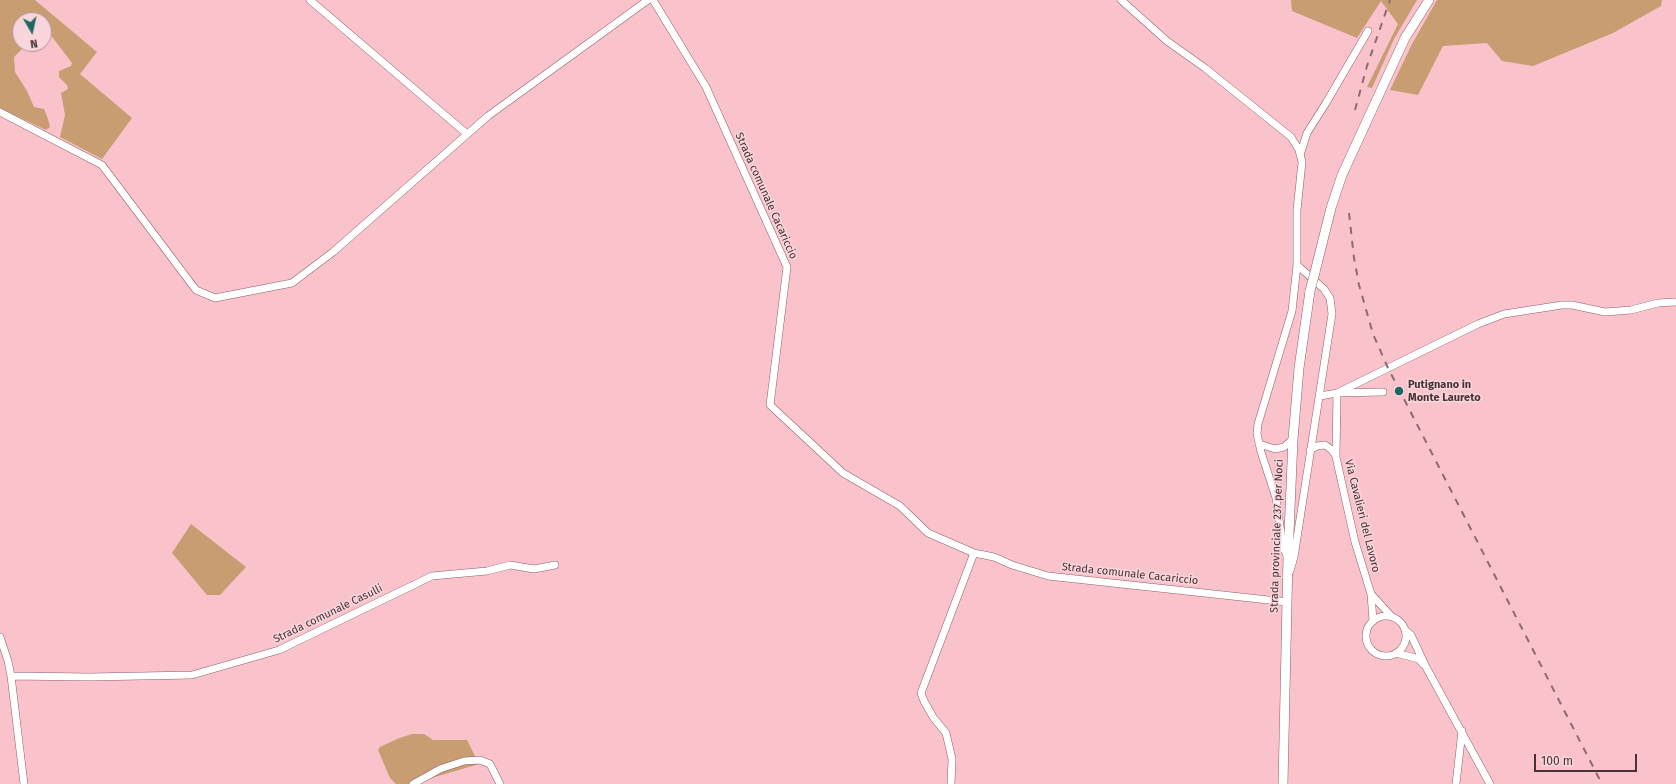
<!DOCTYPE html>
<style>
body{margin:0}
#map{position:relative;width:1676px;height:784px;overflow:hidden;background:#fac2cb;font-family:"Fira Sans",sans-serif}
canvas{display:block}
.north{position:absolute;left:12px;top:12px;width:40px;height:40px;box-sizing:border-box;background:#f8d6db;border:1px solid #b29499;border-radius:50%;rotate:171deg;font-size:11px;font-weight:700;line-height:16px;text-align:center;color:#483235}
.north::after{content:'';display:block;margin:auto;width:14px;height:18px;background:#1c6761;clip-path:polygon(50% 0,100% 100%,50% 72%,0 100%)}
.scale{position:absolute;left:1534px;top:754px;width:103px;height:18px;box-sizing:border-box;border:2px solid #483235;border-top:0;padding-left:5px;font-size:12px;line-height:14px;white-space:nowrap;color:#483235;-webkit-text-stroke:3px #f8d6db;paint-order:stroke}
</style>
<div id="map">
<canvas width="1676" height="784"></canvas>
<div class="north">N</div>
<div class="scale">100 m</div>
</div>
<script>
const c = document.querySelector('canvas').getContext('2d');
c.lineJoin = 'round';
function paint(path, color) { c.fillStyle = color; c.fill(path, 'evenodd'); }
const poly = rows => new Path2D(rows.map(r => 'M' + r).join(''));
function strokePath(path, color, width, dash) { c.strokeStyle = color; c.lineWidth = width; c.lineCap = dash ? 'butt' : 'round'; c.setLineDash(dash || []); c.stroke(path); }
function label(font, color, halo, rows, align = 'center') {
  c.font = font + ' "Fira Sans",sans-serif'; c.lineWidth = 3; c.setLineDash([]); c.textBaseline = 'middle'; c.strokeStyle = halo; c.fillStyle = color; for (const [text, x, y, turn = 0] of rows) {
    c.save(); c.translate(x, y); c.rotate((+turn || 0) * Math.PI / 180); c.textAlign = isNaN(turn) ? turn : align; if (halo) c.strokeText(text, 0, 0); c.fillText(text, 0, 0); c.restore();
  }
}
paint(poly([
 [0,0,35,0,97,52,80,74,132,118,102,159,60,137,65,115,61,93,68,89,67,85,59,77,59,71,71,66,72,63,46,29,44,30,44,20,20,20,20,44,27,44,14,57,15,72,27,91,34,107,44,109,48,119,50,127,46,130,0,108],
 [1291,0,1417,0,1394,39,1372,88,1367,87,1398,24,1381,1,1357,38,1292,11],
 [1437,0,1662,0,1661,6,1613,33,1533,66,1502,61,1487,43,1443,46,1418,95,1390,90,1412,44],
 [191,524,246,567,220,595,207,595,172,553],
 [412,734,424,734,433,740,467,740,479,764,428,779,418,784,396,784,390,778,378,750,380,747,397,739]
]), '#c79d71');
const minor = poly([
 [310,0,467,134],
 [653,0,706,87,787,267,770,405,843,473,900,506,928,533,974,553,994,557,1012,565,1048,576,1287,602],
 [1121,0,1167,41,1205,68,1291,137,1299,150,1302,162,1297,210,1297,265,1292,311,1258,424,1257,434,1261,452,1276,498,1283,548,1288,557],
 [0,112,102,165,196,290,215,298,292,283,333,252,488,116,648,0],
 [1300,155,1307,133,1326,103,1368,31],
 [1320,396,1337,393,1478,324,1504,314,1562,305,1572,305,1605,312,1631,310,1658,303,1676,302],
 [1259,444,1275,449,1284,447,1293,439],
 [1310,450,1317,446,1325,445,1332,450,1336,456],
 [1290,571,1294,557,1332,314,1330,298,1324,289,1297,265],
 [1371,594,1392,617],
 '1366 636a20 20 0 1 1 40 0a20 20 0 1 1-40 0Z',
 [1373,621,1371,594,1355,542,1336,457,1337,393,1383,392],
 [1405,630,1411,635,1426,667,1490,784],
 [0,637,8,661,11,676,24,784],
 [1396,653,1419,659,1423,664],
 [11,676,90,677,192,675,279,650,432,576,487,571,510,565,534,569,555,565],
 [413,784,440,769,464,761,480,760,490,764,500,784],
 [951,784,952,759,946,733,933,717,924,701,921,693,974,553],
 [1456,784,1462,731]
]);
const major = poly([
 [1315,272,1331,208,1342,175,1405,38,1429,0],
 [1283,784,1288,557,1293,439,1299,368,1310,291]
]);
strokePath(minor, '#8f5f68', 8);
strokePath(major, '#8f5f68', 10);
strokePath(minor, '#fff', 7);
strokePath(major, '#fff', 9);
strokePath(poly([
 [1355,110,1367,66,1390,0],
 [1349,213,1354,258,1359,285,1373,334,1388,368,1602,784]
]), '#8d6a6f', 2, [7, 7]);
const majorBridge = poly([
 [1310,291,1315,272]
]);
strokePath(majorBridge, '#8f5f68', 10, []);
strokePath(majorBridge, '#fff', 9);
for (const [x, y, r, color] of [
 [1399,391,5,"#1c6761"]
]) { const dot = new Path2D(); dot.arc(x, y, r, 0, 2 * Math.PI); c.fillStyle = color; c.fill(dot); strokePath(dot, '#f8d6db', 1.5); }
label('11px', '#483235', '#f8d6db', [
 ["Strada comunale Cacariccio",766,196,66],
 ["Via Cavalieri del Lavoro",1362,516,76],
 ["Strada provinciale 237 per Noci",1277,536,-88],
 ["Strada comunale Cacariccio",1130,574,6],
 ["Strada comunale Casulli",328,614,-26]
]);
label('bold 11px', '#483235', '#f8d6db', [
 ["Putignano in",1408,385],
 ["Monte Laureto",1408,398]
], 'left');
</script>
